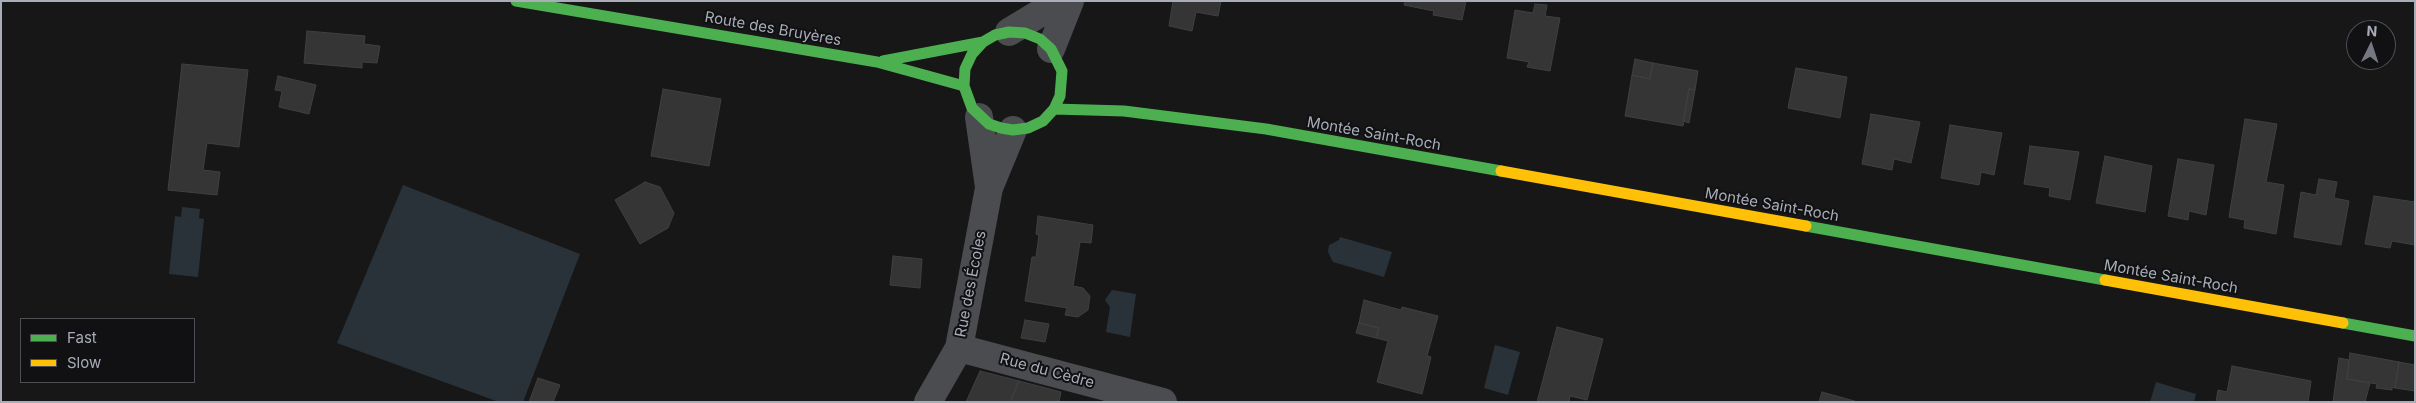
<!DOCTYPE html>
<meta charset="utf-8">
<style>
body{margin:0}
#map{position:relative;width:2416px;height:403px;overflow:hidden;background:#171717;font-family:Inter,sans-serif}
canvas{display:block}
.frame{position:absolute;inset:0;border:2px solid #a8adb8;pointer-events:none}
.legend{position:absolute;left:20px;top:318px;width:175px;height:65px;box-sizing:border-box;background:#111113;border:1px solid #4d4f55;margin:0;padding:6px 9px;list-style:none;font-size:15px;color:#a8adb8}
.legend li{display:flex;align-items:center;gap:10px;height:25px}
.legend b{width:25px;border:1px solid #4d4f55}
.north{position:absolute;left:2346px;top:20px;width:50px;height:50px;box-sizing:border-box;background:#111113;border:1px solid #4d4f55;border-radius:50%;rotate:4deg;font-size:14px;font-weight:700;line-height:20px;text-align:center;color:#a8adb8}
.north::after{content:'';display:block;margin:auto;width:18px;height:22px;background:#757880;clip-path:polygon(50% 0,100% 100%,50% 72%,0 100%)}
</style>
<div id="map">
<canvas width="2416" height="403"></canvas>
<div class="frame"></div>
<ul class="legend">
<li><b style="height:6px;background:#4caf50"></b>Fast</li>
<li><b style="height:6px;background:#ffc107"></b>Slow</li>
</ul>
<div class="north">N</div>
</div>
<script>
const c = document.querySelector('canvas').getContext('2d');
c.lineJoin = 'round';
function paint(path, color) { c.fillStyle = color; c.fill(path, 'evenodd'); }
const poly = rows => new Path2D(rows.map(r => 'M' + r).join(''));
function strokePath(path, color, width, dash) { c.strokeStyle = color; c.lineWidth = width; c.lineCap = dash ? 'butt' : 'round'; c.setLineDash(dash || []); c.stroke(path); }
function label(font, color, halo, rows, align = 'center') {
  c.font = font + ' Inter,sans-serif'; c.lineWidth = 4; c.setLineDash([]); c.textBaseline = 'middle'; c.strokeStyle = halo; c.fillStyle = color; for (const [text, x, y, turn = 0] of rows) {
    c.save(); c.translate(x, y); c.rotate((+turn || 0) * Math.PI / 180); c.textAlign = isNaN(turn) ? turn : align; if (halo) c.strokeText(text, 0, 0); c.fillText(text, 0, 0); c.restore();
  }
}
paint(poly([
 [403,185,580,254,523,402,499,402,337,343],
 [182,207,200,209,199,218,204,219,198,277,169,274,175,216,181,217],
 [1340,237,1392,252,1384,277,1333,262,1328,252,1329,245,1339,240],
 [1112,290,1136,294,1130,337,1106,332,1110,307,1105,300],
 [1495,345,1520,352,1508,395,1484,388],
 [2156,382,2196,394,2194,402,2150,402]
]), '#2a3239');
const building = poly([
 [1173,1,1221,1,1218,16,1196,12,1192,31,1169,26,1173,1],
 [1405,1,1466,1,1462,20,1433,15,1434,11,1404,5,1405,1],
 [1535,4,1547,5,1545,16,1560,18,1550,71,1527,67,1529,62,1507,58,1515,10,1533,13,1535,4],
 [307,31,365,36,364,44,380,46,377,63,362,62,362,68,304,63,307,31],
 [1635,59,1653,63,1650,79,1632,75,1635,59],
 [1653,63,1698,71,1695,90,1689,89,1683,126,1625,116,1632,75,1650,79,1653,63],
 [182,64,248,70,239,147,207,143,203,170,220,172,217,195,168,190,182,64],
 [1796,68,1847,77,1840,118,1788,108,1796,68],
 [278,76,316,85,309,114,279,107,282,91,275,90,278,76],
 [663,89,721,99,709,166,651,156,663,89],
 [1689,89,1695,90,1689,123,1683,121,1689,89],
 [1871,114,1920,122,1911,163,1894,159,1892,170,1862,164,1871,114],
 [2245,119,2277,124,2266,182,2284,185,2276,234,2244,228,2245,220,2229,217,2245,119],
 [1950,125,2002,133,1994,175,1981,172,1979,185,1941,178,1950,125],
 [2030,146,2079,152,2070,200,2049,196,2050,188,2024,184,2030,146],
 [2105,156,2152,166,2145,212,2096,203,2105,156],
 [2178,159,2214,165,2206,215,2189,211,2188,220,2168,216,2178,159],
 [2319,179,2337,182,2334,198,2349,201,2341,245,2294,237,2301,192,2316,195,2319,179],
 [645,182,660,187,674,213,668,228,640,244,615,200,645,182],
 [2374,196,2415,202,2415,245,2392,241,2390,248,2365,244,2374,196],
 [1038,216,1093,225,1091,243,1080,242,1073,286,1083,288,1090,296,1088,310,1078,317,1065,315,1067,308,1025,301,1032,257,1036,257,1039,235,1036,234,1038,216],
 [893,256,922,259,920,288,890,285,893,256],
 [1364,300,1401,310,1402,307,1438,316,1427,356,1431,357,1422,394,1377,382,1388,341,1376,338,1379,328,1359,323,1364,300],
 [1025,320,1049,324,1045,342,1021,338,1025,320],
 [1359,323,1379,328,1376,338,1356,333,1359,323],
 [1557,327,1603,339,1587,400,1570,396,1569,402,1537,402,1557,327],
 [2350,353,2399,362,2395,388,2392,387,2392,390,2376,388,2377,384,2347,379,2350,353],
 [2339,358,2349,360,2347,379,2370,383,2365,402,2333,402,2339,358],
 [2399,362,2415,365,2415,391,2395,388,2399,362],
 [2232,366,2311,381,2308,402,2216,402,2218,390,2227,392,2232,366],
 [980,371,1019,381,1010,402,966,402,980,371],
 [538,378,560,385,553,402,529,402,538,378],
 [1019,381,1061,392,1059,402,1010,402,1019,381],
 [1822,392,1858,402,1819,402,1822,392]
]);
paint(building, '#353536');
strokePath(building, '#3f4043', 1);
strokePath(poly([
 [1009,32,1060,1],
 [1051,49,1070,1],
 [979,117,989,187],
 [959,348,1163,402],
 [928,402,959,348,989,188,1013,130]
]), '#4b4c50', 28);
strokePath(poly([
 [516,1,877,62,964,86],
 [883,61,983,42,995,35,1009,32,1025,33,1040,39,1051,49,1062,71,1060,96,1054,109,1043,121,1028,128,1013,130,1001,128,989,124,972,108,964,86,965,69,972,54,983,42],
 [1054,109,1124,111,1266,129,1501,171],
 [1806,226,2105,280],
 [2343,323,2415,336]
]), '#4caf50', 11);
strokePath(poly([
 [1501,171,1806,226],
 [2105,280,2343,323]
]), '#ffc107', 11);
label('15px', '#a8adb8', '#111113', [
 ["Route des Bruyères",773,29,10],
 ["Montée Saint-Roch",1374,134,10],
 ["Montée Saint-Roch",1772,205,10],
 ["Montée Saint-Roch",2171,277,10],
 ["Rue des Écoles",971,284,-79],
 ["Rue du Cèdre",1047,371,15]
]);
</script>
